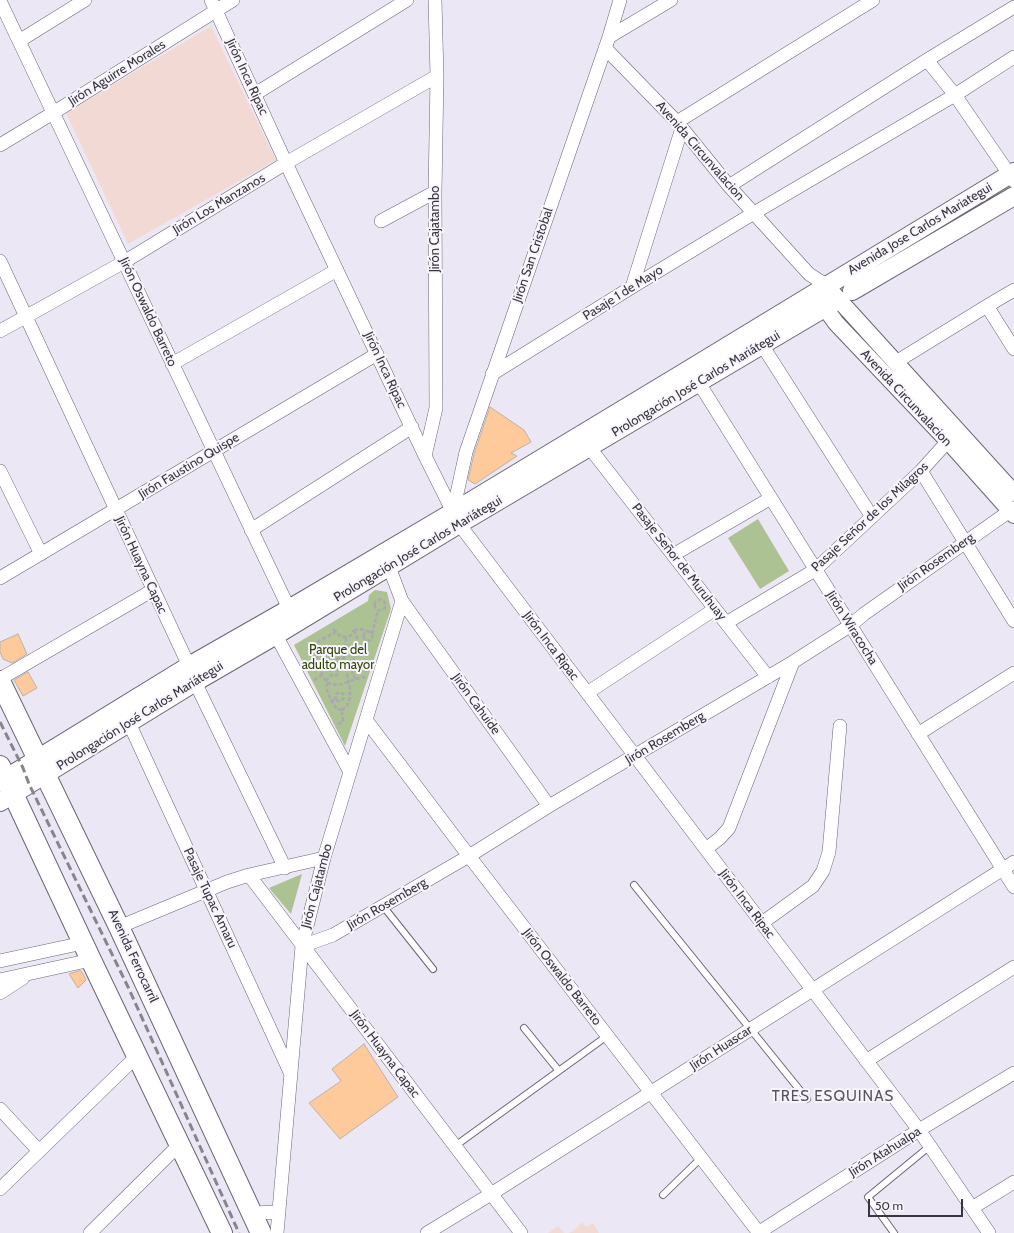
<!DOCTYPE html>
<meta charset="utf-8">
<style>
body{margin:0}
#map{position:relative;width:1014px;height:1233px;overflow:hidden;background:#ece7f5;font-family:Cabin,sans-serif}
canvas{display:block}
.scale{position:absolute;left:868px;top:1199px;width:95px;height:18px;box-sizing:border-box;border:2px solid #38363c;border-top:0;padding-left:5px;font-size:12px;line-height:14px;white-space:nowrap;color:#38363c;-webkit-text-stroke:3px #f8f5fe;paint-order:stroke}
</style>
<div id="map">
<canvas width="1014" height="1233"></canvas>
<div class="scale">50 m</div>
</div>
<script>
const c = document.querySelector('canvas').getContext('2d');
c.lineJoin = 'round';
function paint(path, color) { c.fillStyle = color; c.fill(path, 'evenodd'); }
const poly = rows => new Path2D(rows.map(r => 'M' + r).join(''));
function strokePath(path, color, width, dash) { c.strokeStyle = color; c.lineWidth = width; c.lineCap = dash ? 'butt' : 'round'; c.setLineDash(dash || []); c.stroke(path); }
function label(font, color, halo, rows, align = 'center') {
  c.font = font + ' Cabin,sans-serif'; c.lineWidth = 4; c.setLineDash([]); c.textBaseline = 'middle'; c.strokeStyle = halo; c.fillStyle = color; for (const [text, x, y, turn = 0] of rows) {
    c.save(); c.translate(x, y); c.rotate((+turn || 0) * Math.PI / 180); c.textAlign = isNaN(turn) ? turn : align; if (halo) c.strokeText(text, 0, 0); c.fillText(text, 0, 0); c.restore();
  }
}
paint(poly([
 [211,26,276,160,128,244,66,113],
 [582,1222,586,1227,593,1223,599,1233,569,1233,577,1228],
 [558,1226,564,1233,548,1233]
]), '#f3d9d4');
paint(poly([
 [758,519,789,571,760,589,728,538],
 [375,590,387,592,391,609,345,746,294,645,368,601,369,595],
 [302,874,291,914,269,888]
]), '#adc292');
const building = poly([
 [490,407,524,430,531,442,511,453,517,456,475,484,468,480,474,454,490,407],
 [18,634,27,654,12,663,3,659,0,652,0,642,18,634],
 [28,672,37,688,23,696,14,680,28,672],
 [78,971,81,971,83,974,86,980,78,988,69,974,78,971],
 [364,1044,398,1097,340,1139,309,1103,341,1081,332,1069,364,1044]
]);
paint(building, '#feca9b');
strokePath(building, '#bcb1a7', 1);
const service = poly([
 [634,885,807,1099],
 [383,906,433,969],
 [524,1028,559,1071],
 [455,1146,607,1036],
 [663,1195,701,1158],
 [894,1233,868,1197,930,1146]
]);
const minor = poly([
 [211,0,286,163,425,456,459,524,919,1130,989,1233],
 [0,1,293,617],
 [609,37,671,0],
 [19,41,85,0],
 [605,48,677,122,729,186,809,274,826,285],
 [927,60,955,95,1014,181],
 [255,94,407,0],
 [677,122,873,0],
 [0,145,53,113,233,0],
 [729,186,927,60,1014,7],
 [381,221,435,192],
 [0,261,189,666,195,682,285,868],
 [632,287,682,128],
 [987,306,1014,349],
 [0,331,124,262,286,163,437,76],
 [762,345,872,517],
 [896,362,987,306,1014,290],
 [172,364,337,270],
 [492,374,632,287,754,213,955,95,1014,57],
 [694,375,1014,887],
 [589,447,768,677],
 [425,456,436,408,435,192,437,76,435,0],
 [0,471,41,554],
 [921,471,1014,621],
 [453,512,466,452,609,37,620,0],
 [251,530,412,427],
 [673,555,771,498],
 [0,578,377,354],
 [402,601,549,806],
 [726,623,815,570,921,471,948,441],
 [272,628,350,772],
 [0,679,153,590],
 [587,693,715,609],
 [366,720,469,856,759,1233],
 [129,723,290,1072],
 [918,734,1014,673],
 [706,849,720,838,729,828,793,662],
 [249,875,521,1233],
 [762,923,813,886,823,871,829,852,840,726],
 [119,927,227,882,249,875,324,858],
 [302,946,333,935,469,856,549,806,793,662,851,625,864,614,1014,508],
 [0,961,83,943],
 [0,980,91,960],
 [0,993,23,978],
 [866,1061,1014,967],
 [0,1109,39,1151],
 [0,1189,137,1056],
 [972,1208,1014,1182],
 [252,1213,279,1212],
 [90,1233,179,1145],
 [277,1233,302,946,324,858,402,601,386,559],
 [427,1233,491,1194,1014,862],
 [758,1233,919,1130,1014,1073]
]);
const tertiary = poly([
 [830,290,1014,493],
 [818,298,836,323,948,441,1014,515]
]);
const secondary = poly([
 [852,291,1014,196],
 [0,782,189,666,289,609,453,512,690,369,1014,172],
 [0,802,195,682,276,635,459,524,838,300]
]);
const primary = poly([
 [0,681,119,927,261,1233],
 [0,766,91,960,222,1233]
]);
strokePath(service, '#6a6572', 8);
strokePath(minor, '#6a6572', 14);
strokePath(tertiary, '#6a6572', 18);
strokePath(secondary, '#6a6572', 20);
strokePath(primary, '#6a6572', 22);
strokePath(poly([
 '374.5 605a5.5 5.5 0 1 1 11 0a5.5 5.5 0 1 1-11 0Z',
 [333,629,336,632],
 [354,630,357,638,358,652,352,663,351,668,353,674,356,680],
 [354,630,361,629,367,631],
 '363.5 636a4.5 4.5 0 1 1 9 0a4.5 4.5 0 1 1-9 0Z',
 [372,634,378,610],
 [327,654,324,654,321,651,321,648,323,646,326,646,329,648,329,650,327,654,332,667],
 [320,666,329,660,344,658],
 [314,680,322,675],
 [326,681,331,675,334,676,337,675,339,672,337,667,334,666,330,669,330,672,331,675],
 [327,683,337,685,342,684,362,677,366,678],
 [331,701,336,699,338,701,341,701,343,699,344,696,343,694,339,692,336,694,335,696,336,699],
 [342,710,337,709,331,701,327,690,327,683,322,675,320,666,314,651,315,645,319,641,326,637,336,632,340,636,346,637,350,636,354,630],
 [342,710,347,707,350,697,350,689,344,658,346,637],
 [338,724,343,722,342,710]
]), '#aba7b2', 2.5, [4, 2]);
strokePath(service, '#fff', 6);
strokePath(minor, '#fff', 13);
strokePath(tertiary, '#fff', 16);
strokePath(secondary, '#fff', 18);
strokePath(primary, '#fff', 20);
strokePath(poly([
 [0,722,23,768,29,784,129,989,239,1233]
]), '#87848d', 3, [8, 4]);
label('13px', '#38363c', '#f8f5fe', [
 ["Jirón Aguirre Morales",117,73,-32],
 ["Jirón Inca Ripac",247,77,65],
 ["Avenida Circunvalacion",700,151,49],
 ["Jirón Los Manzanos",219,204,-31],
 ["Jirón Cajatambo",435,229,-90],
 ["Avenida Jose Carlos Mariategui",920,229,-31],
 ["Jirón San Cristobal",533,255,-71],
 ["Pasaje 1 de Mayo",623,293,-32],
 ["Jirón Oswaldo Barreto",148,312,65],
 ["Jirón Inca Ripac",385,370,65],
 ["Prolongación José Carlos Mariátegui",696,384,-31],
 ["Avenida Circunvalacion",906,398,47],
 ["Jirón Faustino Quispe",189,466,-31],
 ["Pasaje Señor de los Milagros",870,517,-43],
 ["Prolongación José Carlos Mariátegui",418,549,-31],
 ["Pasaje Señor de Muruhuay",679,562,52],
 ["Jirón Rosemberg",936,562,-35],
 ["Jirón Huayna Capac",141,565,65],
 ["Jirón Wiracocha",852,628,58],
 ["Jirón Inca Ripac",551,646,53],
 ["Jirón Cahuide",476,704,54],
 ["Prolongación José Carlos Mariátegui",140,716,-32],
 ["Jirón Rosemberg",665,738,-31],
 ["Jirón Cajatambo",317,886,-75],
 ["Pasaje Tupac Amaru",210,898,65],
 ["Jirón Rosemberg",387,904,-30],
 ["Jirón Inca Ripac",747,904,53],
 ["Avenida Ferrocarril",133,956,65],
 ["Jirón Oswaldo Barreto",562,977,52],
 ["Jirón Huascar",721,1048,-33],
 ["Jirón Huayna Capac",385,1054,53],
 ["Jirón Atahualpa",885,1152,-32]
]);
label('13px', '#304602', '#f8f5fe', [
 ["Parque del",338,650],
 ["adulto mayor",338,665]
]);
c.letterSpacing = '1px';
label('15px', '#57535e', '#f8f5fe', [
 ["TRES ESQUINAS",833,1097]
]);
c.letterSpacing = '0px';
</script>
